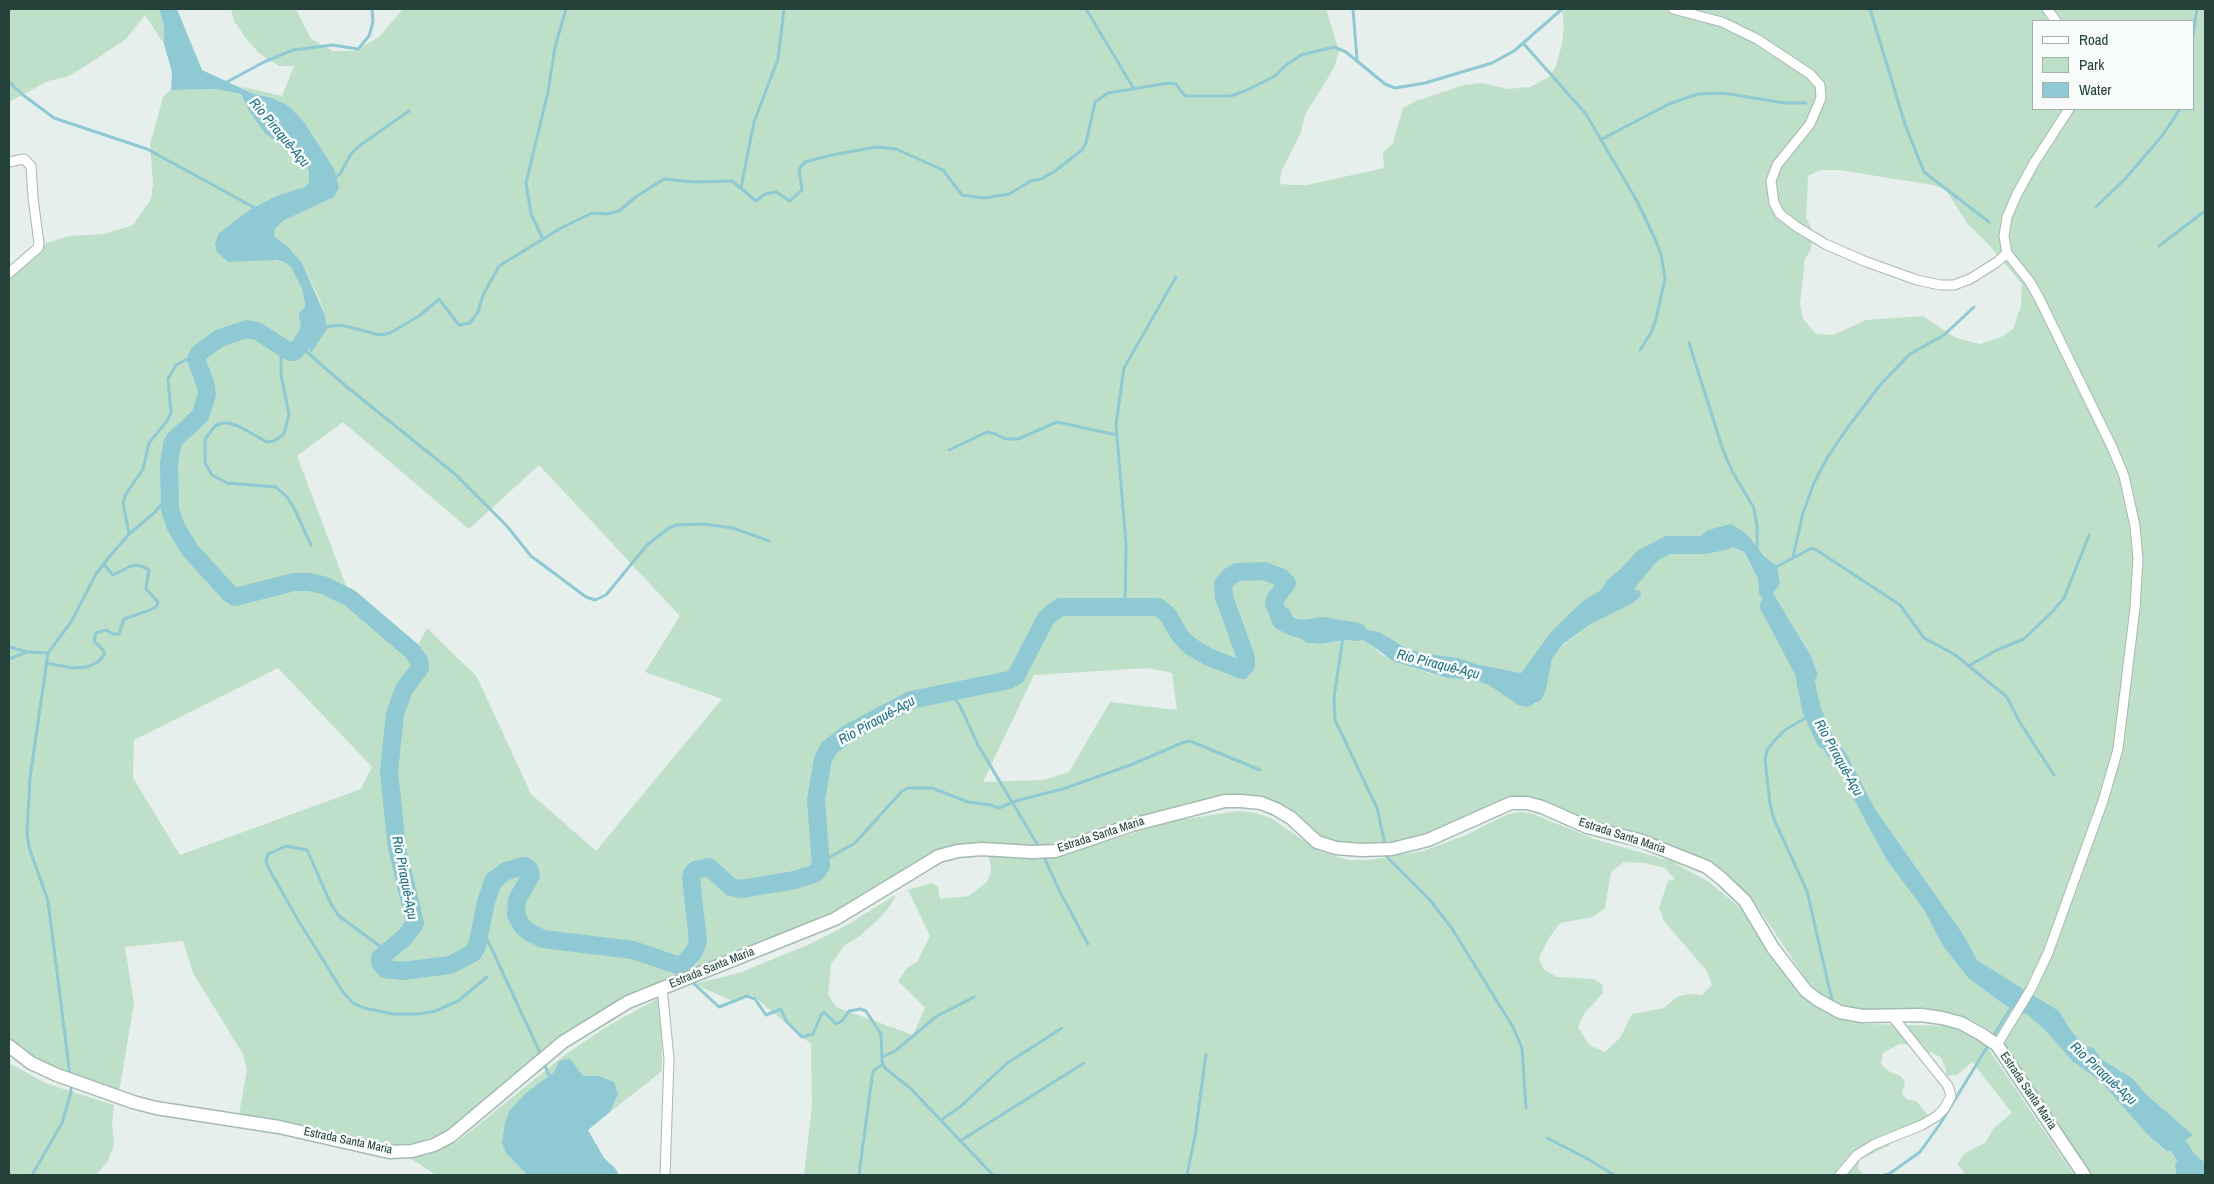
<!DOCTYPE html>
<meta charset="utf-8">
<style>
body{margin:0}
#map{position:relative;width:2214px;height:1184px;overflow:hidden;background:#e6efeb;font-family:"Archivo Narrow",sans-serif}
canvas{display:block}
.frame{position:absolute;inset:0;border:10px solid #24423a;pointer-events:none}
.legend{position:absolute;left:2032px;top:20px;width:162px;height:90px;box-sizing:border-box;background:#f7fbf9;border:1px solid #a3b1ad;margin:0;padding:6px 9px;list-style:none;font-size:15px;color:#24423a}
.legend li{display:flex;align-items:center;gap:10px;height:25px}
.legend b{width:25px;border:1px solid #a3b1ad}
</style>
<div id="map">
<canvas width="2214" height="1184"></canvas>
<div class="frame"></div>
<ul class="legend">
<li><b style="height:6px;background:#fff"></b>Road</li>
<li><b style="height:14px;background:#bfe0c8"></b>Park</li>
<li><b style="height:14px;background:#8ec9d4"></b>Water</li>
</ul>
</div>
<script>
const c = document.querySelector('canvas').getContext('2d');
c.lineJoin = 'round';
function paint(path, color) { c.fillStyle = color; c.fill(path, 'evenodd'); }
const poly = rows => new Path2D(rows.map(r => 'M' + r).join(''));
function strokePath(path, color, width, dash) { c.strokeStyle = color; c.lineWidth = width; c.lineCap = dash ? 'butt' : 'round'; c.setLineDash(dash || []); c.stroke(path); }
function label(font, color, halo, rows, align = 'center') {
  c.font = font + ' "Archivo Narrow",sans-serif'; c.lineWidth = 5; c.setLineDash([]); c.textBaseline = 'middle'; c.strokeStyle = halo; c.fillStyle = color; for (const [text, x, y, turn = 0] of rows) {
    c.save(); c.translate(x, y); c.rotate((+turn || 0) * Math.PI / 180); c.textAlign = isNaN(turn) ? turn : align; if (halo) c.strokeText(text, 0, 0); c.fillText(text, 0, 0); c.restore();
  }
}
paint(poly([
 [9,9,159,9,164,25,164,44,145,15,126,39,81,69,66,77,48,81,9,102],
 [231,9,296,9,311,39,333,51,354,51,379,37,403,9,1326,9,1339,51,1334,68,1305,115,1301,132,1281,172,1280,184,1294,185,1307,185,1384,168,1383,153,1393,143,1403,108,1416,101,1464,85,1482,83,1507,89,1530,87,1549,77,1556,66,1562,44,1564,26,1562,9,2205,9,2205,1162,2201,1158,2175,1164,2176,1175,2091,1175,1996,1035,1988,1029,1970,1019,1951,1013,1870,1011,1852,1008,1835,1002,1819,992,1806,979,1755,903,1740,888,1616,831,1532,800,1447,829,1391,843,1351,846,1325,839,1297,818,1228,798,1170,808,1099,829,1057,843,1040,845,982,843,963,845,840,913,674,977,641,991,461,1123,443,1133,416,1143,388,1145,321,1129,239,1114,247,1069,243,1054,193,973,183,941,125,947,134,1003,119,1092,49,1070,9,1045,9,271,30,251,43,244,69,236,104,234,133,225,151,199,153,185,150,145,163,97,171,90,215,89,241,94,249,111,266,133,299,159,309,171,309,183,304,187,276,196,249,210,219,233,228,262,268,259,284,262,291,267,302,289,305,303,303,336,327,329,325,315,319,298,302,263,290,249,274,236,275,229,283,221,334,197,304,122,289,106,273,98,254,94,239,86,282,96,294,66,279,66,260,54,248,41,234,21],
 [2033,21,2193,21,2193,109,2033,109],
 [1821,170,1839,170,1933,185,1946,190,1967,223,1990,246,2022,284,2021,306,2013,329,2001,337,1980,344,1956,338,1923,316,1866,320,1833,335,1816,334,1803,319,1800,304,1805,258,1810,252,1814,234,1806,217,1808,176],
 [343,422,469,529,539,465,680,616,645,672,722,699,596,851,531,794,477,677,427,628,409,662,347,588,297,456],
 [1747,534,1764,556,1777,566,1773,593,1811,656,1818,674,1814,682,1822,711,1833,735,1847,755,1875,809,1963,934,1977,960,2059,1011,2070,1029,2083,1045,2094,1048,2101,1059,2132,1078,2148,1096,2192,1135,2166,1152,2147,1134,2100,1081,2072,1061,2048,1033,2028,1015,2006,1006,1968,978,1943,946,1924,910,1886,859,1836,765,1825,753,1812,707,1803,692,1797,687,1796,670,1790,656,1789,643,1782,628,1772,623,1770,609,1759,594,1758,579,1743,552,1730,546],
 [1607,580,1633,590,1633,603,1589,625,1563,645,1552,659,1546,690,1536,704,1518,705,1489,684,1475,680,1447,678,1431,674,1382,655,1370,644,1358,638,1321,644,1307,643,1294,635,1289,609,1304,630,1312,632,1345,626,1399,643,1408,649,1422,653,1459,658,1476,664,1521,673,1584,600,1601,590],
 [278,668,372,767,361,789,180,855,133,778,134,740],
 [1148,668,1172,673,1177,710,1110,702,1069,772,1043,780,983,782,1034,675],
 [1238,811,1255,813,1271,818,1319,851,1348,860,1369,860,1423,851,1466,835,1508,814,1520,812,1533,814,1594,839,1671,861,1709,882,1744,911,1795,987,1809,1002,1826,1013,1846,1021,1866,1024,1947,1026,1971,1035,1985,1044,2074,1175,1965,1175,1962,1169,1957,1164,1965,1153,1985,1143,1994,1128,2012,1113,1972,1062,1957,1075,1947,1076,1945,1066,1940,1057,1931,1052,1923,1056,1911,1044,1899,1044,1883,1053,1881,1064,1890,1072,1901,1076,1905,1082,1902,1094,1908,1100,1916,1101,1933,1121,1901,1135,1888,1146,1859,1160,1858,1169,1865,1175,804,1175,812,1105,811,1044,752,995,733,1001,694,984,739,973,810,944,847,925,895,895,895,898,884,914,860,936,845,945,831,964,828,994,836,1007,913,1035,925,1008,898,981,907,968,917,962,930,936,908,890,931,883,938,887,940,899,969,896,987,882,991,873,990,860,988,857,1055,857,1173,821],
 [1624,862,1645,863,1665,868,1675,879,1668,881,1659,908,1664,921,1706,970,1712,985,1702,995,1688,994,1677,997,1664,1008,1632,1014,1620,1038,1605,1052,1589,1045,1578,1027,1584,1014,1603,993,1602,984,1594,979,1557,977,1544,970,1539,958,1549,938,1560,923,1593,917,1605,908,1611,872],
 [661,997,662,1071,610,1112,618,1094,599,1076,583,1076,559,1061,554,1072,526,1093,506,1153,527,1175,436,1175,410,1158,430,1154,457,1142,566,1054,606,1027],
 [9,1063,45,1083,114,1105,112,1122,114,1144,108,1161,96,1175,9,1175]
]), '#bfe0c8');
paint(poly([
 [159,9,177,9,202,70,254,94,273,98,289,106,304,122,334,169,339,188,334,197,283,221,275,229,274,236,290,249,302,263,325,315,327,329,311,353,303,336,305,303,302,289,291,267,284,262,277,260,228,262,217,252,215,244,219,233,249,210,276,196,304,187,309,183,309,171,299,159,265,133,249,111,241,94,215,89,171,90,172,72,164,44,164,25],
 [1731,524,1747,534,1764,556,1777,566,1780,584,1773,593,1811,656,1818,674,1814,682,1822,711,1833,735,1847,755,1875,809,1963,934,1977,960,2059,1011,2070,1029,2083,1045,2094,1048,2101,1059,2132,1078,2148,1096,2193,1135,2167,1152,2147,1134,2100,1081,2072,1061,2048,1033,2028,1015,2006,1006,1968,978,1943,946,1924,910,1886,859,1836,766,1825,753,1812,707,1803,692,1797,687,1796,670,1790,656,1789,643,1782,628,1772,623,1770,609,1759,594,1758,579,1744,552,1730,546,1706,549,1697,539,1708,530],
 [1643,554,1662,555,1634,589,1640,591,1641,596,1633,603,1589,625,1563,644,1552,659,1546,690,1541,700,1528,707,1518,705,1489,685,1475,680,1447,678,1393,661,1370,644,1358,638,1320,644,1307,643,1284,628,1275,611,1277,603,1289,609,1298,625,1304,630,1311,632,1345,626,1379,632,1408,649,1422,653,1459,658,1476,664,1521,673,1552,631,1584,600,1601,590,1607,580,1630,561],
 [570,1059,583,1076,599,1076,614,1082,618,1094,610,1112,588,1130,604,1158,615,1168,619,1175,527,1175,506,1153,502,1143,505,1122,510,1110,526,1093,554,1072,559,1061],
 [2189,1151,2205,1162,2205,1175,2176,1175,2175,1164,2183,1154]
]), '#8ec9d4');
strokePath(poly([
 [1086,9,1134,89],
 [1353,9,1357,60],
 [1870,9,1905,124,1924,172,1989,222],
 [2193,36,2197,9],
 [1523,43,1586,114,1638,203,1656,241,1661,254,1665,279,1656,319,1651,333,1640,350],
 [9,82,23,95,54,118,147,149,257,209],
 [225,83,264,62,293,50,332,45,358,49,369,36,373,22,372,9],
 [1602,139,1669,104,1698,94,1723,93,1785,103,1806,103],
 [334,178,340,174,351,154,359,146,409,111],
 [741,188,754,122,778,59,784,9],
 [2096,207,2125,179,2162,136,2180,109],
 [543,239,531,214,526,183,548,92,555,47,566,9],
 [2159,246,2205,211],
 [324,327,341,325,380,335,390,333,419,316,439,299,459,325,470,323,478,312,483,295,499,266,561,228,592,213,607,214,619,211,637,196,664,179,694,182,732,181,756,201,765,194,776,192,790,201,802,190,799,169,805,162,832,155,876,147,887,148,896,149,943,170,962,195,984,198,1009,194,1031,181,1041,179,1055,171,1082,150,1086,143,1095,102,1108,93,1169,83,1176,84,1185,96,1231,96,1247,90,1275,76,1286,65,1301,55,1334,47,1346,52,1385,84,1395,88,1425,83,1492,63,1514,51,1562,9],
 [1689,343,1723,450,1733,473,1754,508,1757,526,1757,551],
 [300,346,347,387,455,474,506,525,531,556,586,597,595,600,606,595,647,545,669,528,676,525,704,524,733,528,769,541],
 [281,347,281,375,289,414,284,434,274,441,267,442,240,427,229,423,222,423,215,426,205,439,205,463,212,475,227,483,276,487,287,497,294,508,311,545],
 [949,450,987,432,993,433,1006,439,1018,439,1057,422,1117,435],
 [129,534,123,502,126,494,143,469,149,443,167,421,171,413,168,379,176,365,199,353],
 [1793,557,1803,513,1814,483,1827,458,1848,427,1880,385,1910,354,1944,335,1974,307],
 [1774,568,1810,549,1815,549,1900,605,1924,638,1954,654,2007,697,2019,721,2054,775],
 [1125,607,1126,544,1116,424,1124,368,1176,277],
 [1343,637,1334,697,1335,720,1377,808,1385,845],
 [9,647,28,652,48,653],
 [9,659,27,652],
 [46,663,73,668,87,667,98,662,104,655,104,651,94,641,96,633,106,630,113,634,119,634,124,619,147,611,156,607,158,602,146,589,149,570,146,568,137,565,131,566,113,575,104,564],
 [1968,666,1999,649,2024,639,2053,611,2064,598,2089,535],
 [950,691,960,706,978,745,1040,849],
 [1812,714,1785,730,1775,740,1767,750,1765,759,1770,804,1774,819,1807,891,1832,1000],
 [1012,802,1066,788,1133,764,1182,743,1190,741,1260,770],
 [1387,853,1388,858,1430,900,1451,927,1513,1027,1522,1048,1526,1108],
 [1043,855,1060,892,1088,944],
 [821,862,855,843,902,791,908,788,932,788,968,802,991,805,999,808,1013,802],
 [481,926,542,1057],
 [389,949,381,947,339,916,331,904,307,850,286,846,268,854,266,861,269,869,298,920,343,992,353,1003,364,1008,393,1014,418,1014,435,1011,458,1001,487,977],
 [681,964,688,975],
 [691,981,719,1007,747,996,755,999,766,1015,781,1009,786,1021,802,1037,813,1034,821,1015,824,1012,836,1024,842,1021,849,1011,860,1009,866,1011,881,1034,882,1061,885,1068,911,1089,993,1175],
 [1992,1038,2012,1006],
 [882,1057,895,1051,937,1016,974,997],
 [544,1063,550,1078],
 [70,1075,48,901,29,847,27,833,30,778,48,653,71,622,96,574,110,556,129,534,155,512,169,495],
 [941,1120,960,1107,1006,1064,1062,1028],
 [1547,1138,1588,1159,1614,1175],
 [960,1141,1084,1063],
 [32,1175,62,1123,71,1092,71,1084],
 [859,1175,872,1077,874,1070,883,1064],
 [1187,1175,1195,1136,1206,1054],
 [1884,1175,1889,1174,1920,1152,1940,1124,1989,1044]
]), '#8ec9d4', 3);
strokePath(poly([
 [308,316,310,326,307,335,300,346,294,352,290,352,257,331,247,329,220,338,199,353,196,359,206,386,207,395,200,416,175,439,172,444,169,464,170,510,176,527,190,550,229,593,235,597,294,582,309,582,323,585,350,598,412,651,419,661,420,668,404,689,395,714,389,772,397,848,415,923,405,937,380,958,380,962,385,969,402,971,450,965,473,953,477,946,486,902,493,881,506,871,524,866,529,869,531,875,517,900,516,915,522,926,529,932,543,939,633,950,677,965,683,964,694,952,698,941,691,878,692,874,695,870,709,867,731,887,741,889,795,880,816,873,821,866,816,800,823,759,829,748,847,734,911,700,1009,680,1016,676,1046,618,1060,607,1158,607,1168,615,1180,636,1190,646,1209,657,1242,670,1246,665,1246,658,1224,597,1223,584,1229,577,1237,572,1264,571,1282,578,1287,583,1276,598,1274,603,1281,621,1295,628,1303,629,1322,626,1358,632],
 [1631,571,1643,558,1668,545,1705,545,1725,541],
 [1769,606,1804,672,1811,709,1825,740],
 [2161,1127,2175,1141,2198,1175]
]), '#8ec9d4', 18);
const street = poly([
 [1673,9,1722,22,1757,39,1810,74,1820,85,1821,98,1810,124,1777,165,1771,181,1774,203,1780,214,1797,227,1825,244,1864,261,1917,280,1940,285,1954,285,1970,279,1997,262,2007,253],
 [2047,9,2056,21],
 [9,162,24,159,31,166,33,198,39,243,38,248,9,273],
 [662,987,669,1059,665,1175],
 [1997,1045,2031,989,2048,953,2103,801,2118,749,2135,608,2138,559,2135,526,2124,476,2112,447,2039,298,2030,282,2007,253,2004,236,2007,217,2017,194,2034,163,2069,109],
 [1840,1175,1857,1155,1875,1144,1922,1125,1937,1116,1944,1109,1951,1096,1948,1086,1892,1016]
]);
const secondary = poly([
 [9,1046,31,1063,57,1075,133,1102,156,1108,279,1127,389,1152,412,1151,434,1145,451,1136,563,1042,628,1002,835,919,939,856,958,851,982,849,1032,852,1055,851,1132,825,1225,801,1241,801,1261,803,1276,809,1291,818,1317,842,1336,848,1361,850,1392,849,1428,840,1511,803,1527,803,1542,807,1587,827,1639,840,1707,867,1722,879,1745,901,1773,948,1806,991,1818,1000,1840,1012,1862,1016,1921,1015,1942,1018,1961,1023,1981,1034,1997,1045,2084,1175]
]);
strokePath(street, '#a8b8b2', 11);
strokePath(secondary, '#a4bbb3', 15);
strokePath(street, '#fff', 9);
strokePath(secondary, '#fff', 12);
label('12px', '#24423a', '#f7fbf9', [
 ["Estrada Santa Maria",1101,835,-18],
 ["Estrada Santa Maria",1622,836,18],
 ["Estrada Santa Maria",712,968,-22],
 ["Estrada Santa Maria",2028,1091,56],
 ["Estrada Santa Maria",348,1141,12]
]);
label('italic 14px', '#1c6f80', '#f7fbf9', [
 ["Rio Piraquê-Açu",279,133,50],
 ["Rio Piraquê-Açu",1438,665,14],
 ["Rio Piraquê-Açu",877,721,-29],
 ["Rio Piraquê-Açu",1838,758,61],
 ["Rio Piraquê-Açu",404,878,79],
 ["Rio Piraquê-Açu",2103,1074,43]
]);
</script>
